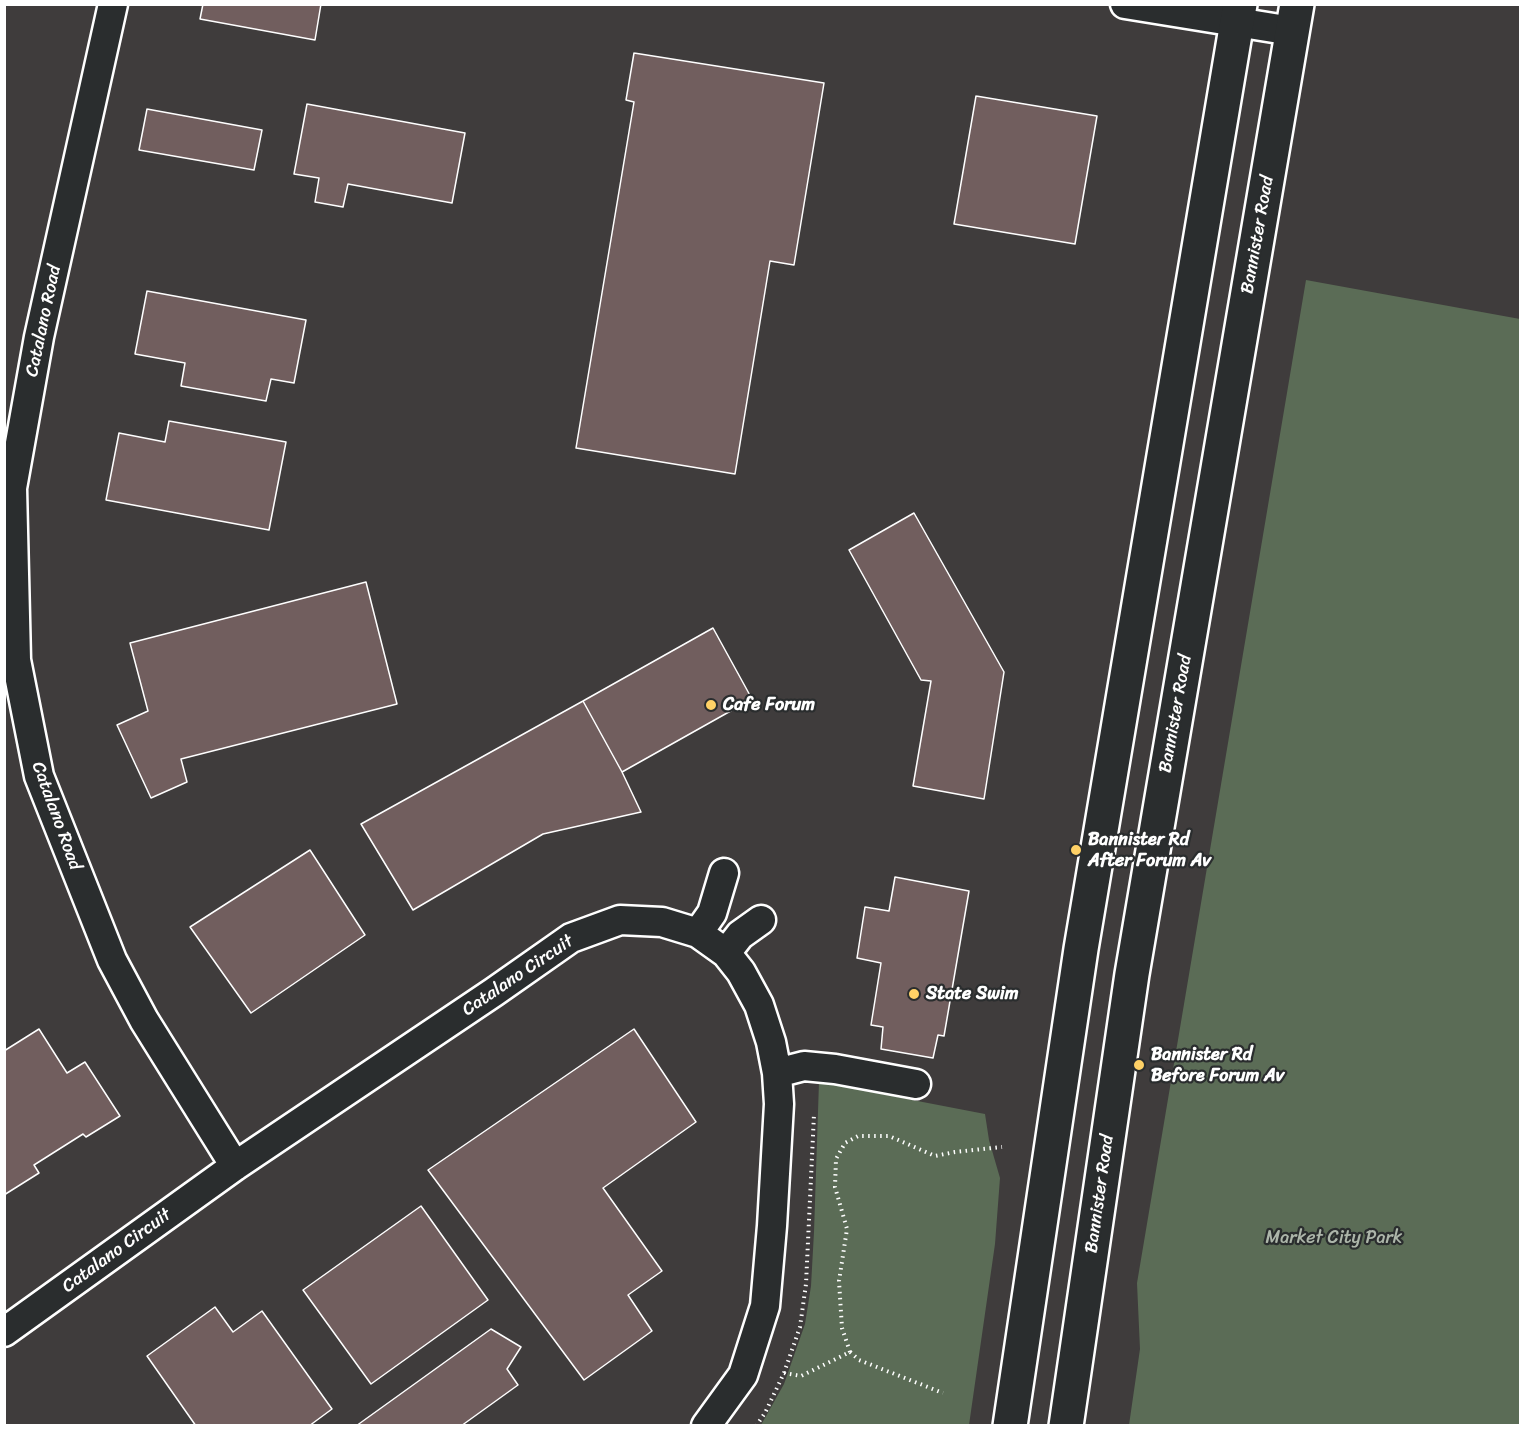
<!DOCTYPE html>
<style>
body{margin:0}
#map{position:relative;width:1525px;height:1430px;overflow:hidden;background:#2a2d2e;font-family:Sriracha,sans-serif}
canvas{display:block}
.frame{position:absolute;inset:0;border:6px solid #fff;pointer-events:none}
</style>
<div id="map">
<canvas width="1525" height="1430"></canvas>
<div class="frame"></div>
</div>
<script>
const c = document.querySelector('canvas').getContext('2d');
c.lineJoin = 'round';
function paint(path, color) { c.fillStyle = color; c.fill(path, 'evenodd'); }
const poly = rows => new Path2D(rows.map(r => 'M' + r).join(''));
function strokePath(path, color, width, dash) { c.strokeStyle = color; c.lineWidth = width; c.lineCap = dash ? 'butt' : 'round'; c.setLineDash(dash || []); c.stroke(path); }
function label(font, color, halo, rows, align = 'center') {
  c.font = font + ' Sriracha,sans-serif'; c.lineWidth = 4.5; c.setLineDash([]); c.textBaseline = 'middle'; c.strokeStyle = halo; c.fillStyle = color; for (const [text, x, y, turn = 0] of rows) {
    c.save(); c.translate(x, y); c.rotate((+turn || 0) * Math.PI / 180); c.textAlign = isNaN(turn) ? turn : align; if (halo) c.strokeText(text, 0, 0); c.fillText(text, 0, 0); c.restore();
  }
}
paint(poly([
 [5,5,1520,5,1520,1425,5,1426]
]), '#3f3c3c');
paint(poly([
 [1306,280,1520,319,1520,1425,1129,1425,1140,1349,1137,1283],
 [819,1082,985,1114,989,1140,1000,1178,995,1244,969,1425,761,1425,784,1384,805,1324,811,1286,814,1232]
]), '#5b6c56');
const building = poly([
 [203,4,321,4,315,40,200,19,203,4],
 [634,53,824,83,794,265,770,261,735,474,576,448,634,102,626,100,634,53],
 [976,96,1097,116,1075,244,954,224,976,96],
 [307,104,465,133,452,203,348,184,343,207,315,202,319,178,294,174,307,104],
 [147,109,262,130,254,170,139,150,147,109],
 [147,291,306,320,294,383,271,379,266,401,181,386,185,363,135,354,147,291],
 [169,421,286,442,269,530,106,500,119,433,165,442,169,421],
 [914,513,1004,672,984,799,913,786,931,681,921,680,849,550,914,513],
 [366,582,397,704,181,759,187,782,151,798,117,725,148,711,130,643,366,582],
 [713,628,752,699,622,772,583,701,713,628],
 [583,701,622,772,641,812,543,834,413,910,361,824,583,701],
 [310,850,365,935,251,1013,190,927,310,850],
 [895,877,969,891,944,1036,938,1035,933,1058,881,1049,883,1027,871,1025,881,963,857,958,865,907,889,911,895,877],
 [39,1029,67,1073,85,1062,120,1116,86,1137,83,1134,34,1165,39,1173,4,1195,4,1051,39,1029],
 [634,1029,696,1122,603,1188,662,1271,628,1295,652,1331,584,1380,428,1170,634,1029],
 [421,1206,488,1300,371,1384,303,1290,421,1206],
 [215,1307,233,1332,262,1311,332,1409,309,1426,196,1426,147,1356,215,1307],
 [491,1329,521,1347,507,1369,518,1385,461,1426,356,1426,491,1329]
]);
paint(building, '#715e5e');
strokePath(building, '#fff', 1.5);
const minor = poly([
 [113,4,39,337,12,488,16,660,39,776,112,960,144,1020,235,1166],
 [1125,4,1292,31],
 [698,933,712,913,724,873],
 [726,953,740,935,761,920],
 [777,1073,804,1066,835,1069,916,1084],
 [4,1332,235,1166,494,992,571,938,620,920,662,922,698,933,726,953,741,972,759,1005,771,1042,777,1073,779,1104,772,1226,765,1306,743,1375,706,1426]
]);
const major = poly([
 [1010,1426,1081,949,1240,4],
 [1066,1426,1132,974,1297,4]
]);
strokePath(minor, '#fff', 33);
strokePath(major, '#fff', 38);
strokePath(poly([
 [850,1352,842,1328,839,1281,847,1229,835,1187,836,1159,845,1143,858,1136,889,1136,935,1156,955,1152,1002,1147],
 [784,1373,801,1376,850,1352,859,1360,943,1393],
 [756,1426,765,1413,784,1373,800,1327,806,1284,814,1114]
]), '#fff', 4, [1.5, 4.5]);
strokePath(minor, '#2a2d2e', 28);
strokePath(major, '#2a2d2e', 33);
for (const [x, y, r, color] of [
 [711,705,6,"#ffd166"],
 [1076,850,6,"#ffd166"],
 [914,994,6,"#ffd166"],
 [1139,1065,6,"#ffd166"]
]) { const dot = new Path2D(); dot.arc(x, y, r, 0, 2 * Math.PI); c.fillStyle = color; c.fill(dot); strokePath(dot, '#2a2d2e', 2); }
label('18px', '#fff', '#2a2d2e', [
 ["Bannister Road",1258,235,-80],
 ["Catalano Road",44,321,-78],
 ["Bannister Road",1176,714,-80],
 ["Catalano Road",56,816,70],
 ["Catalano Circuit",518,976,-34],
 ["Bannister Road",1100,1194,-82],
 ["Catalano Circuit",117,1251,-36]
]);
label('bold 18px', '#fff', '#2a2d2e', [
 ["Cafe Forum",723,705],
 ["Bannister Rd",1088,840],
 ["After Forum Av",1088,861],
 ["State Swim",926,994],
 ["Bannister Rd",1151,1055],
 ["Before Forum Av",1151,1076]
], 'left');
label('18px', '#adb6aa', '#2a2d2e', [
 ["Market City Park",1334,1238]
]);
</script>
